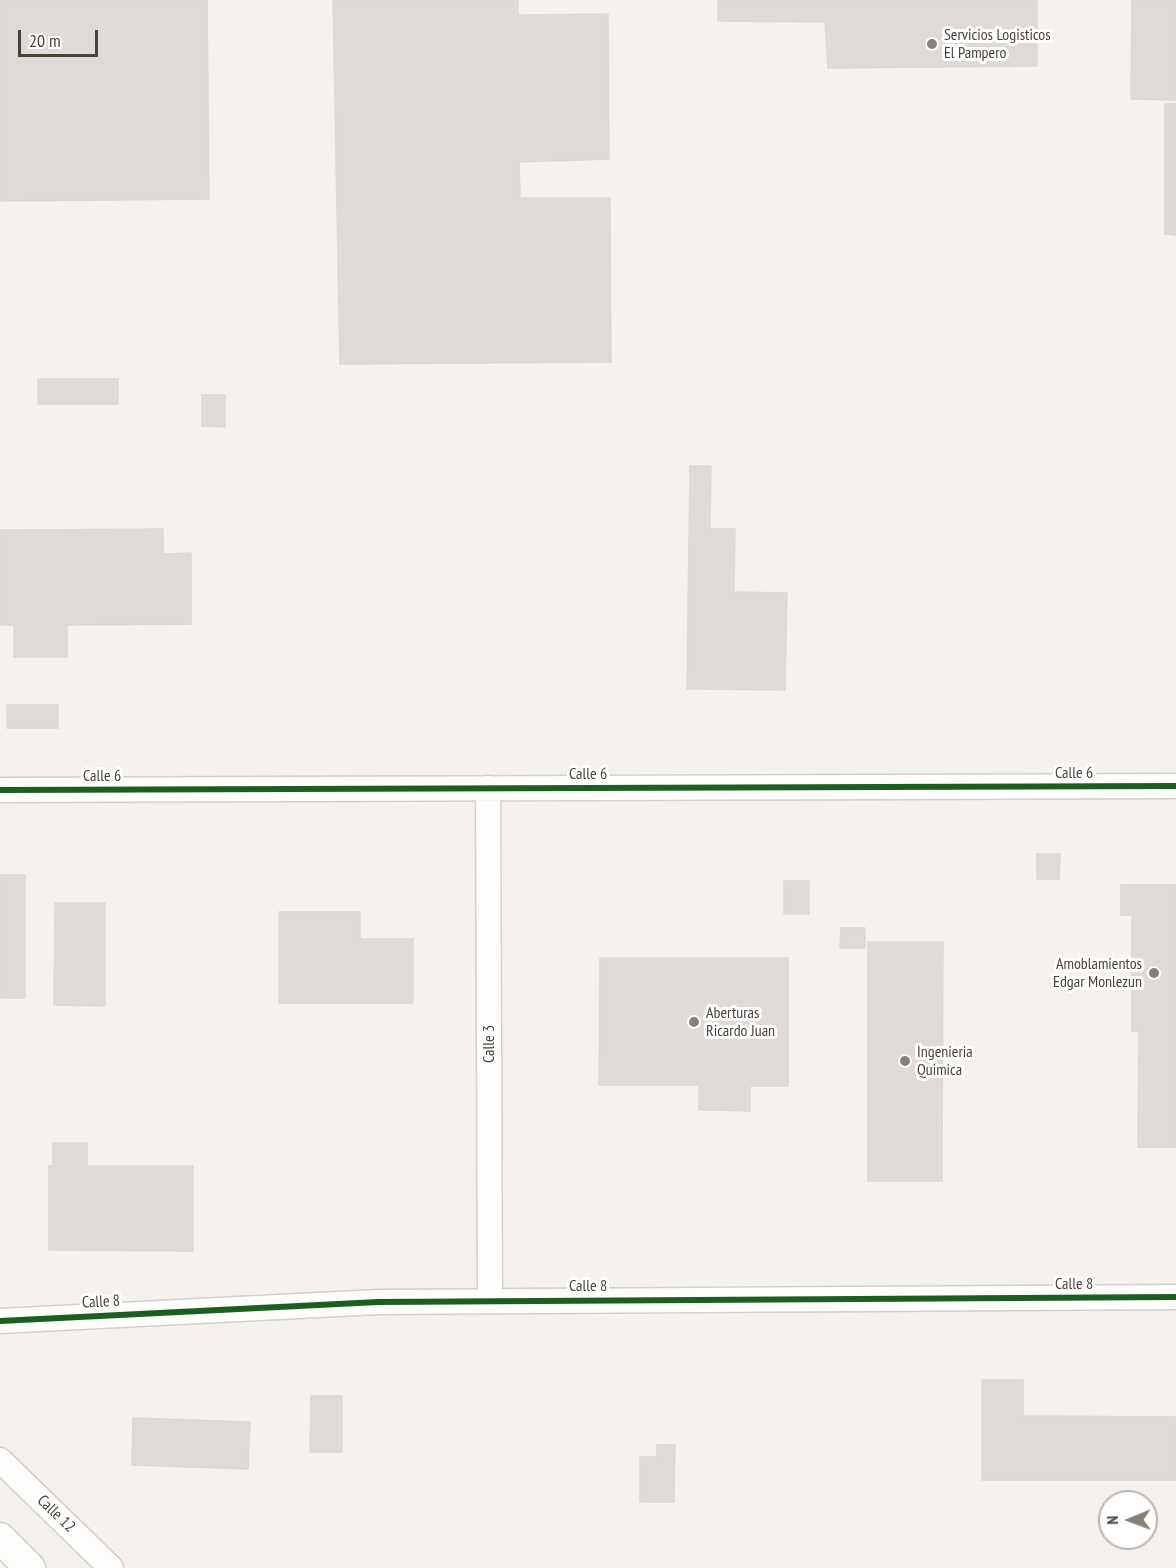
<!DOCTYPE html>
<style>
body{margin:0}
#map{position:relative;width:1176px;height:1568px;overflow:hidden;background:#f4f1ee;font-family:"PT Sans Narrow",sans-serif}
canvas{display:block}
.north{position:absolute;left:1098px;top:1490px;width:60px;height:60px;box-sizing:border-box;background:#fff;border:2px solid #b7b4b0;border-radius:50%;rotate:269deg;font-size:16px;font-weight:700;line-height:24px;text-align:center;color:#4a433a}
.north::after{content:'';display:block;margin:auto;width:21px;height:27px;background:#868079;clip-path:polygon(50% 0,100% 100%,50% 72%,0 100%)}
.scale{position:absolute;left:18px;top:30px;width:80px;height:27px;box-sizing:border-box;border:3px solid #4a433a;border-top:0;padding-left:8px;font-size:18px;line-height:21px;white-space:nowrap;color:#4a433a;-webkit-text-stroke:4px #fff;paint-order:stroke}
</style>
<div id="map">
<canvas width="1176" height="1568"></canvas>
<div class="north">N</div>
<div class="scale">20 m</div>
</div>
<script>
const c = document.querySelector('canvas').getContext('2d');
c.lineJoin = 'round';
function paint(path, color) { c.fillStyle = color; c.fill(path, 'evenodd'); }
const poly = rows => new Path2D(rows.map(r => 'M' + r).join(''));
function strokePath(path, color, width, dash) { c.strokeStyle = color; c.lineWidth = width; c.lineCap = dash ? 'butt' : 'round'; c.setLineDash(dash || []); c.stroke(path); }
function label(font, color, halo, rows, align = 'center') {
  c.font = font + ' "PT Sans Narrow",sans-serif'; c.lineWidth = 6; c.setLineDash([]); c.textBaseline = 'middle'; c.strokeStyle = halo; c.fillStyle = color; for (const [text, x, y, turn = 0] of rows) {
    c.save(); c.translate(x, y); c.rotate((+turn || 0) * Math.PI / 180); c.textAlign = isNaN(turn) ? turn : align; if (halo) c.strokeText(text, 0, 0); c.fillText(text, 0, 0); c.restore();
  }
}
const building = poly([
 [0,0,207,0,209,199,0,201,0,0],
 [352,0,518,0,518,15,608,14,609,159,519,162,520,198,610,198,611,362,340,364,333,1,352,0],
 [718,0,1037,0,1037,66,828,68,825,22,718,21,718,0],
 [1132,0,1176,0,1176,100,1131,99,1132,0],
 [1165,104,1176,104,1176,235,1165,234,1165,104],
 [38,379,118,379,118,404,38,404,38,379],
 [202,395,225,395,225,427,202,426,202,395],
 [690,466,711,466,710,529,735,529,734,592,787,593,785,690,687,689,690,466],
 [163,529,163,554,191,553,191,624,67,625,67,657,14,657,14,625,0,625,0,530,163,529],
 [7,705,58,705,58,728,7,728,7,705],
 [1037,854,1060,854,1059,879,1037,879,1037,854],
 [0,875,25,875,25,998,0,998,0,875],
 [784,881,809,881,809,914,784,914,784,881],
 [1121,885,1176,885,1176,1147,1138,1147,1139,1032,1132,1031,1132,915,1121,915,1121,885],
 [55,903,105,903,105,1006,54,1005,55,903],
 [279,912,360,912,360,939,413,939,413,1003,279,1003,279,912],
 [841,928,865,928,865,948,840,948,841,928],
 [868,942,943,942,942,1181,868,1181,868,942],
 [600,958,788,958,788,1086,750,1086,750,1111,699,1110,699,1085,599,1085,600,958],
 [53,1143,87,1143,87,1166,193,1166,193,1251,49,1250,49,1166,53,1166,53,1143],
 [982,1380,1023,1380,1023,1416,1176,1417,1176,1480,982,1480,982,1380],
 [311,1396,342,1396,342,1452,310,1452,311,1396],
 [133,1418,250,1422,248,1469,132,1465,133,1418],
 [657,1445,675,1445,674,1502,640,1502,640,1457,657,1457,657,1445]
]);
paint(building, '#dddad7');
strokePath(building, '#dcd8d4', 1.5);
const minor = poly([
 [488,788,490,1300],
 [0,790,1176,786],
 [0,1321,378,1302,1176,1297],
 [0,1460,111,1568]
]);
const tertiary = poly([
 [0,1538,30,1568]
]);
strokePath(minor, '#d2cfcc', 27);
strokePath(tertiary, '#d2cfcc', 33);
strokePath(minor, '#fdfdfc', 24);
strokePath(tertiary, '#fdfdfc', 30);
strokePath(poly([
 [0,790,1176,786],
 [0,1321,378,1302,1176,1297]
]), '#1b5e20', 6);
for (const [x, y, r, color] of [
 [932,44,6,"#868079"],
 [1154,973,6,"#868079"],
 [694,1022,6,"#868079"],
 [905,1061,6,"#868079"]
]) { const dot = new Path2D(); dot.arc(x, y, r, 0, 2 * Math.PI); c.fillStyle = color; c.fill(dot); strokePath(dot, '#fff', 2); }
label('16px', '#4a433a', '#fff', [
 ["Servicios Logisticos",944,35],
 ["El Pampero",944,53],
 ["Amoblamientos",1142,964,"right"],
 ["Edgar Monlezun",1142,982,"right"],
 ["Aberturas",706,1013],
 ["Ricardo Juan",706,1031],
 ["Ingenieria",917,1052],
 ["Quimica",917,1070]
], 'left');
label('16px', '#4a433a', '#fff', [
 ["Calle 6",1074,773],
 ["Calle 6",588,774],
 ["Calle 6",102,776],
 ["Calle 3",489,1044,-90],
 ["Calle 8",1074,1284],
 ["Calle 8",588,1286],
 ["Calle 8",101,1302,-3],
 ["Calle 12",56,1514,44]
]);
</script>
